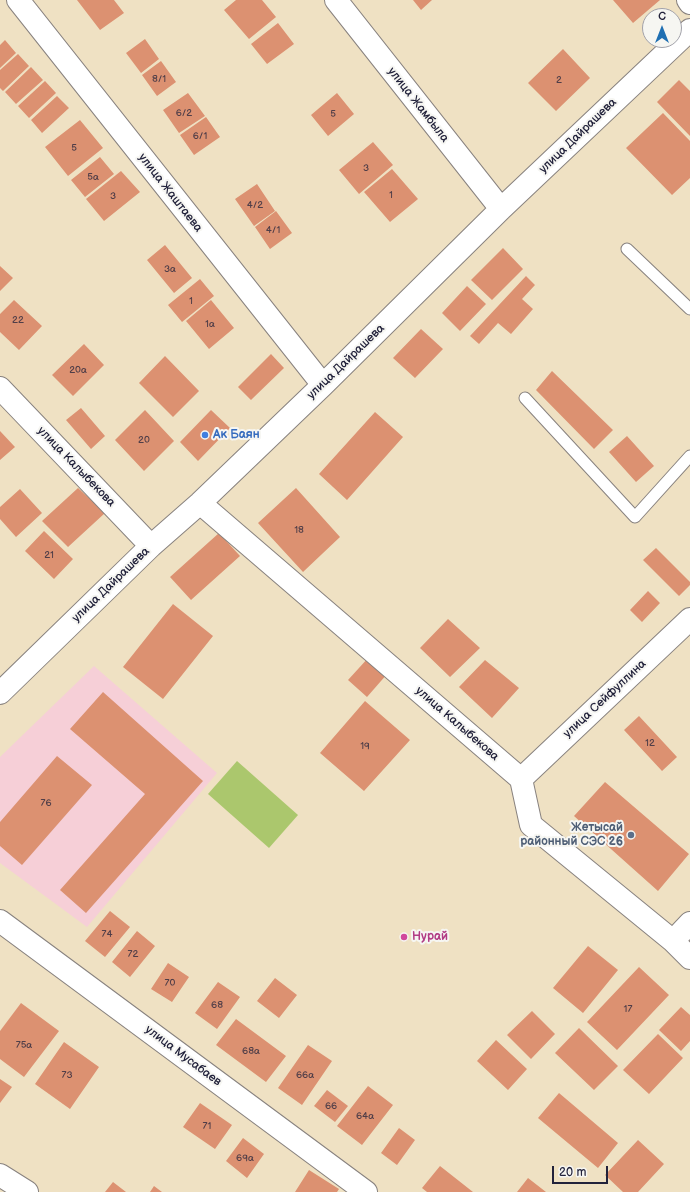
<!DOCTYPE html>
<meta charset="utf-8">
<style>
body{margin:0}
#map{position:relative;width:690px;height:1192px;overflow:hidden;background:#efe1c3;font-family:"Balsamiq Sans",sans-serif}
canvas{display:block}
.north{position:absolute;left:642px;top:8px;width:40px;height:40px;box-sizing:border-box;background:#f6f6f2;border:1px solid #a1a1a9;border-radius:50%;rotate:0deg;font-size:11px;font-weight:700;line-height:16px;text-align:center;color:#22223b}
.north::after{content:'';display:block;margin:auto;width:14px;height:18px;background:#1f6fb2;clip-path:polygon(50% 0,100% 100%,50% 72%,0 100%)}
.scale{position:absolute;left:552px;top:1166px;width:56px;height:18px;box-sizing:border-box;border:2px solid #22223b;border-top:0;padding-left:5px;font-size:12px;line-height:14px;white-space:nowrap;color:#22223b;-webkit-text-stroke:3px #f6f6f2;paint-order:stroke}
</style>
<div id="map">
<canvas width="690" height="1192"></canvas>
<div class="north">С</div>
<div class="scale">20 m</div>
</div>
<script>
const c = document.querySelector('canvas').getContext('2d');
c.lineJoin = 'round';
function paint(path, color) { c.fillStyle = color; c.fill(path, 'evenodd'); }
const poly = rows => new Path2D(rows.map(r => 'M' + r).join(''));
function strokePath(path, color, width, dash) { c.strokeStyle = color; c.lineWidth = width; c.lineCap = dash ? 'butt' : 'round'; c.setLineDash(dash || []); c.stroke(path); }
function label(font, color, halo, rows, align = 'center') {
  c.font = font + ' "Balsamiq Sans",sans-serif'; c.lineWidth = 4; c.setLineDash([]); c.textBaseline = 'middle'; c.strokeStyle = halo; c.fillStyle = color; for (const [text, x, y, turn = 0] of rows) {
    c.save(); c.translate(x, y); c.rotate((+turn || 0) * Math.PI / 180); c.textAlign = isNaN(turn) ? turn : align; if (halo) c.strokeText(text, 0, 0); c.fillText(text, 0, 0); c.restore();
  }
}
paint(poly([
 [94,666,217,773,87,927,0,863,0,757]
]), '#f6cfd7');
paint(poly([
 [237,761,298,815,269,848,208,794]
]), '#abc76d');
paint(poly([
 [77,0,114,0,124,13,100,30],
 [236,0,262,0,276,17,249,39,224,10],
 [413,0,432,0,421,10],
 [613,0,660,0,633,23],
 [278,23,294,44,267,64,251,44],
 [145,39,159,59,141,73,126,53],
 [5,40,16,53,0,68,0,45],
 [563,49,590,78,556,111,528,83],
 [18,54,29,66,3,91,0,88,0,70],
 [161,61,176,82,157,96,142,75],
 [31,67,43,80,16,104,5,92],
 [679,80,690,91,690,136,657,102],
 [45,81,56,93,29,118,18,106],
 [188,93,205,116,179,133,163,110],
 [337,93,354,114,328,136,311,115],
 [57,96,69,108,42,133,31,120],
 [663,113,690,141,690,178,672,195,626,148],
 [206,117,220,137,194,155,180,135],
 [80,120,103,148,68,176,45,147],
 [373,142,393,165,359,194,339,170],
 [100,157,114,174,85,197,71,180],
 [392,169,418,199,390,222,364,192],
 [121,171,140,192,104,221,86,199],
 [257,184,275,211,254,226,235,199],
 [276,211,292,233,270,249,255,227],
 [165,245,192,278,174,293,147,260],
 [503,248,523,269,492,300,471,280],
 [0,266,13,278,0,291],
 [526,276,535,285,522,299,533,309,511,334,498,323,479,344,470,336],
 [200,279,214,296,182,322,168,305],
 [467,286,486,304,460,331,442,313],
 [14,300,42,326,19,350,0,332,0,314],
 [211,300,234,328,209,349,186,321],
 [421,329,443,349,415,378,393,358],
 [84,344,104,365,73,396,52,375],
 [271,354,284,368,251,400,238,387],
 [165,356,199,391,173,417,139,383],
 [552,371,613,430,594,449,536,390],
 [81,408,105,436,91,449,66,420],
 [145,410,174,441,144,471,115,440],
 [211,410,230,428,198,461,180,442],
 [375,412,403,437,347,500,319,474],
 [0,431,15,447,0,460],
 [627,436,654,466,636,482,609,452],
 [78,488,105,513,68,547,42,521],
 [296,488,340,537,303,572,258,523],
 [20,489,42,513,16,537,0,519,0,507],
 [44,531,73,559,54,579,25,551],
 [219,533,240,556,191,600,170,577],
 [656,548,690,582,690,585,679,596,643,560],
 [648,591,660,603,642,622,630,610],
 [173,604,213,636,163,699,123,667],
 [448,619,480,648,450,677,420,648],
 [369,657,388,673,367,697,348,680],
 [485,660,519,688,492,718,459,687],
 [103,692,203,781,86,913,60,890,145,794,70,729],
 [365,701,410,740,364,791,320,753],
 [639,716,677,757,662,771,624,730],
 [57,756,92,785,22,865,0,846,0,822],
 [605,782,689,854,658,891,574,816],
 [110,911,130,927,105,957,85,941],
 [137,931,155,946,130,977,112,962],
 [588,946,618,970,583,1013,553,988],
 [168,963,189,977,172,1002,151,989],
 [639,967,669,995,617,1050,587,1022],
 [275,978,297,995,279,1018,257,1001],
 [218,982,240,997,217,1029,195,1013],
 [21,1003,59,1031,24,1077,0,1059,0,1031],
 [681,1007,690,1015,690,1041,681,1051,659,1030],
 [532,1011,555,1034,531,1059,507,1035],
 [236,1019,286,1056,266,1082,216,1045],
 [579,1028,618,1066,594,1090,555,1053],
 [658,1034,683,1058,649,1094,623,1070],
 [496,1040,527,1069,508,1090,477,1061],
 [64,1042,99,1067,70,1109,35,1084],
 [308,1045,332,1061,302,1105,278,1088],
 [0,1079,12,1087,0,1103],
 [368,1086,393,1105,362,1145,337,1126],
 [327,1090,348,1106,335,1122,314,1106],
 [559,1093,618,1143,598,1168,538,1118],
 [200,1103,232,1125,215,1149,183,1127],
 [399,1128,415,1140,397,1165,381,1153],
 [243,1138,264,1154,247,1178,226,1161],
 [638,1140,664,1164,638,1192,623,1192,605,1175],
 [440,1166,473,1192,427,1192,422,1188],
 [309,1170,339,1189,337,1192,295,1192],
 [528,1178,546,1192,517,1192],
 [113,1182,126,1192,105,1192],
 [154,1186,162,1192,150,1192]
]), '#dc9171');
const lane = poly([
 [627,249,690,309],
 [525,398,635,517,690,456]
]);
const street = poly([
 [18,0,323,385],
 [336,0,501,209],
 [0,388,151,546],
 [200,503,521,779,531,825,673,941,690,958],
 [0,693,151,546,200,503,323,385,501,209,690,30],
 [521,779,690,619],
 [0,921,366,1192],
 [673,941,690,923],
 [0,1175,27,1192]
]);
const secondary = poly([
 [688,0,690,3]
]);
strokePath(lane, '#88827f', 13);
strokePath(street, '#88827f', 24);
strokePath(secondary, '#88827f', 24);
strokePath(lane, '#fff', 11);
strokePath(street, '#fff', 22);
strokePath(secondary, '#fff', 22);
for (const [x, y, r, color] of [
 [205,435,4,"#3f7fe0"],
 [631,835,4,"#5c6f8a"],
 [404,937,4,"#d1479c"]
]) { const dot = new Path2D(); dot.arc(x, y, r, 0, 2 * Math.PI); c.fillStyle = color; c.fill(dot); strokePath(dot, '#f6f6f2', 1.5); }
label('10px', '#503e48', null, [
 ["8/1",159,79],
 ["2",559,80],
 ["6/2",184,113],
 ["5",333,114],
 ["6/1",200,136],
 ["5",74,148],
 ["3",366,168],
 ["5а",93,177],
 ["1",391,195],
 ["3",113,196],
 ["4/2",255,205],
 ["4/1",273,230],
 ["3а",170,269],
 ["1",191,301],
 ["22",18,320],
 ["1а",210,324],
 ["20а",78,370],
 ["20",144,440],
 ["18",299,530],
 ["21",49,555],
 ["12",650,743],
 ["19",365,746],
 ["76",46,803],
 ["74",107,934],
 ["72",133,954],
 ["70",170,983],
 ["68",217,1005],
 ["17",628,1009],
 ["75а",24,1045],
 ["68а",251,1051],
 ["73",67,1075],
 ["66а",305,1075],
 ["66",331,1106],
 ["64а",365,1116],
 ["71",207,1126],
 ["69а",245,1158]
]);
label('12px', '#22223b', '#f6f6f2', [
 ["улица Жамбыла",418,105,52],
 ["улица Дайрашева",578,136,-44],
 ["улица Жаштаева",170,193,52],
 ["улица Дайрашева",346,362,-44],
 ["улица Калыбекова",76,467,46],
 ["улица Дайрашева",111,585,-44],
 ["улица Сейфуллина",605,699,-43],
 ["улица Калыбекова",457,724,41],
 ["улица Мусабаев",183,1056,37]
]);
label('bold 12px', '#366cbe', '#f6f6f2', [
 ["Ак Баян",213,435]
], 'left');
label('bold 12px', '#4e5e75', '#f6f6f2', [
 ["Жетысай",623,828],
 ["районный СЭС 26",623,842]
], 'right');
label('bold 12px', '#b23c85', '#f6f6f2', [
 ["Нурай",412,937]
], 'left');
</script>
